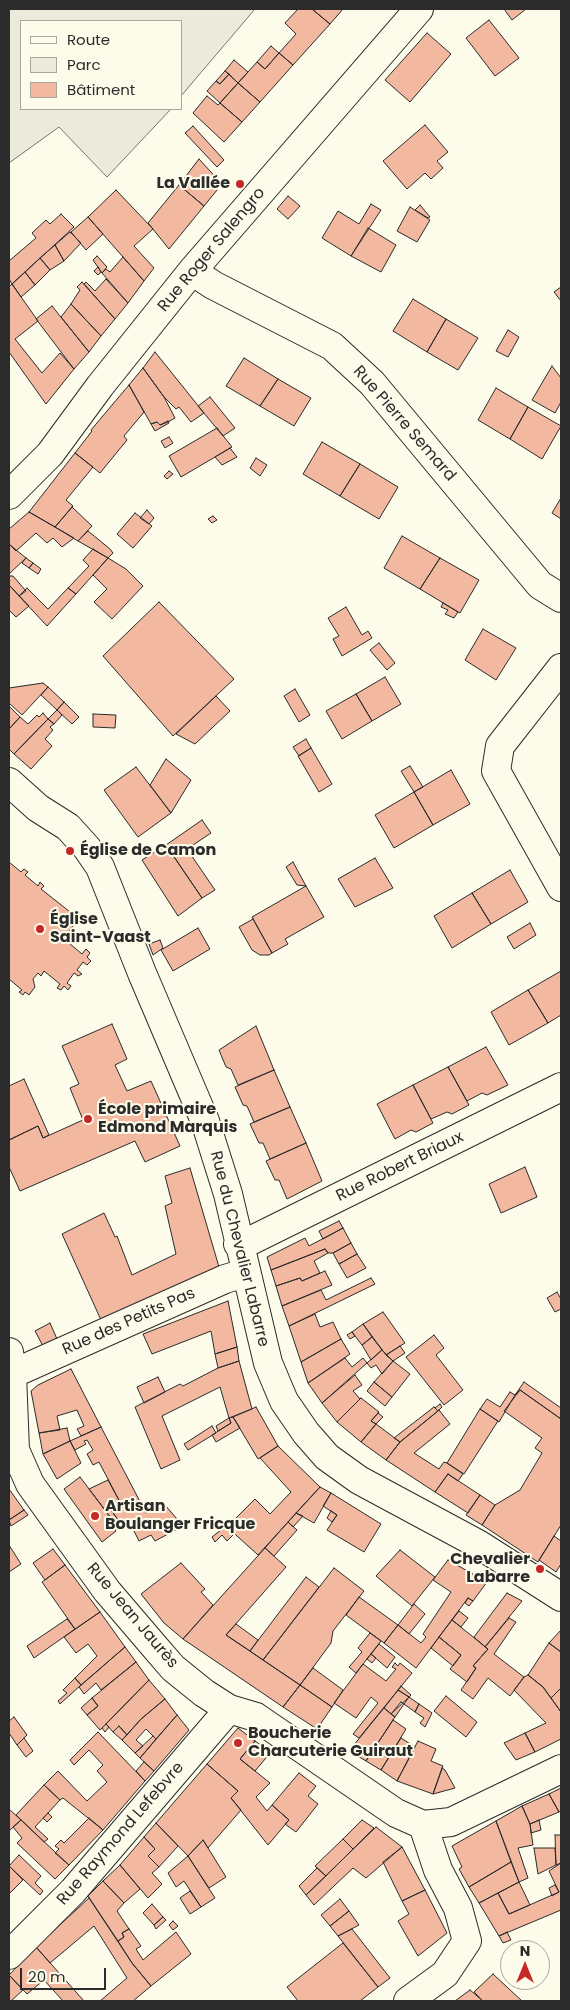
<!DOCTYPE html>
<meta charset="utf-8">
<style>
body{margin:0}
#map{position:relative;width:570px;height:2010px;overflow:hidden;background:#fdfbea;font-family:Poppins,sans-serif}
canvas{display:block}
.frame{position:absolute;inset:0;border:10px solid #2b2b2b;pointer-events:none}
.legend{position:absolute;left:20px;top:20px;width:162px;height:90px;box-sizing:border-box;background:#fdfbea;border:1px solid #a9a89e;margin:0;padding:6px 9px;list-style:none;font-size:15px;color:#2b2b2b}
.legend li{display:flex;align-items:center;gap:10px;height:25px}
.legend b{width:25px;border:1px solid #a9a89e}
.north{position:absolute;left:500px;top:1940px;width:50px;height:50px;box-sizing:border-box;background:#fdfbea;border:1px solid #a9a89e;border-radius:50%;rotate:0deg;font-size:14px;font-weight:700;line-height:20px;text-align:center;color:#2b2b2b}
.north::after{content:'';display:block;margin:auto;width:18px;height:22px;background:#c62828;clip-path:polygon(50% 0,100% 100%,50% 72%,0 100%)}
.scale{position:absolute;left:20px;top:1968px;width:86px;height:22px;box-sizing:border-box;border:2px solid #2b2b2b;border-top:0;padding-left:6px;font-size:15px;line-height:18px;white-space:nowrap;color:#2b2b2b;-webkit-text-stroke:4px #fdfbea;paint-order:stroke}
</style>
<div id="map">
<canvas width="570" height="2010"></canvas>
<div class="frame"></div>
<ul class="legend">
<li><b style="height:6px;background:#fdfbea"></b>Route</li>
<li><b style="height:14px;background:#ecebdb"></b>Parc</li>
<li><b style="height:14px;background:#f2b8a0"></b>Bâtiment</li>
</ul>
<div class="north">N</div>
<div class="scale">20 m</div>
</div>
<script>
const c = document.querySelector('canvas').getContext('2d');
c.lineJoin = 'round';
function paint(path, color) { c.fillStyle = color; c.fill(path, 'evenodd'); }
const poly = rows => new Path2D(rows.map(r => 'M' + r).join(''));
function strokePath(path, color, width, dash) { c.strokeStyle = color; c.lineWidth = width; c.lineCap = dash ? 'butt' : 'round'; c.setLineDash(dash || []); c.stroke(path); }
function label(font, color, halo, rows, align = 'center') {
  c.font = font + ' Poppins,sans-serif'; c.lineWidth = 4; c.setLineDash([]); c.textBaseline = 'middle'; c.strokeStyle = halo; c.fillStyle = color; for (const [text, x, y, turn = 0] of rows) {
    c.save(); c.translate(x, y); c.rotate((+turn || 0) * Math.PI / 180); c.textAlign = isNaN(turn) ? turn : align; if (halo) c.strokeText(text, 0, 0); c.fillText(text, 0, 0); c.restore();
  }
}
const green = poly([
 [9,9,255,9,181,96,181,21,21,21,21,109,171,109,107,177,59,127,9,163,9,9]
]);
paint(green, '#ecebdb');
strokePath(green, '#74746e', 1);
const building = poly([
 [298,9,312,9,330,24,293,65,279,53,296,34,285,23,298,9],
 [312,9,343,9,330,24,312,9],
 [504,9,526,9,512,20,504,9],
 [489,20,519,58,495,76,466,38,489,20],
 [427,33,451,54,410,102,385,80,427,33],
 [271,46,279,53,265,69,257,62,271,46],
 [279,53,293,65,260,102,238,83,257,62,265,69,279,53],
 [234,60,248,72,238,83,225,71,234,60],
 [225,71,229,74,220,84,216,81,225,71],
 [229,74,238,83,220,103,207,91,216,81,220,84,229,74],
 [238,83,260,102,242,122,220,103,238,83],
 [207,96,218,105,220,103,242,122,224,142,193,113,207,96],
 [425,125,448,152,437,161,443,168,431,179,425,173,407,189,383,161,425,125],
 [193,126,224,160,217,167,185,133,193,126],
 [199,159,222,184,204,206,179,185,199,159],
 [179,185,204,206,169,249,148,223,179,185],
 [116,190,153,229,134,246,154,268,144,281,88,217,116,190],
 [288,196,300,206,288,219,277,209,288,196],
 [371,204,381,210,351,256,322,238,338,211,359,224,371,204],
 [420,205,430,217,428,218,415,210,420,205],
 [410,207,430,220,417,242,397,231,410,207],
 [61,214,74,227,12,284,9,279,9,261,36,238,32,233,46,220,50,224,61,214],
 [88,217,103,234,86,250,71,232,88,217],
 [368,228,396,245,381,272,351,256,368,228],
 [70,232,81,243,64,261,55,245,70,232],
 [55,245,64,261,50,270,40,258,55,245],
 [97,256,107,267,102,273,93,260,97,256],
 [123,257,144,281,128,303,102,273,106,269,110,272,123,257],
 [40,258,50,270,35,285,25,272,40,258],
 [98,267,101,272,98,275,94,271,98,267],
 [25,272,35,285,21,297,12,284,25,272],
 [106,279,128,303,115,319,84,284,86,282,95,291,106,279],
 [82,282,115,319,101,336,71,304,80,290,77,287,82,282],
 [12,284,38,321,15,339,42,373,60,353,74,369,46,404,9,352,9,287,12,284],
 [561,287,561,301,554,292,561,287],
 [413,299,446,319,427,352,393,331,413,299],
 [71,304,101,336,89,352,61,317,71,304],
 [52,306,89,352,74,369,36,319,52,306],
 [446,319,478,338,458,370,427,352,446,319],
 [508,330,519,337,508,357,496,351,508,330],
 [155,352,204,413,191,422,179,407,176,409,164,397,143,368,155,352],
 [244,358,278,379,260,406,226,386,244,358],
 [552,366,561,378,561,402,555,413,532,400,552,366],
 [143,368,164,397,175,418,168,422,160,425,157,422,151,424,129,385,143,368],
 [278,379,311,398,294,426,260,406,278,379],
 [129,385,144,412,124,436,127,440,100,473,75,453,92,431,91,430,129,385],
 [496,388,528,407,510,439,478,420,496,388],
 [210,397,235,428,223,436,198,406,210,397],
 [528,407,561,426,542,459,510,439,528,407],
 [168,421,169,423,155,431,151,424,157,422,160,425,168,421],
 [217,428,232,447,181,477,169,456,217,428],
 [169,437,173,443,165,448,161,441,169,437],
 [322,442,360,464,340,496,303,474,322,442],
 [230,448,237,457,222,465,215,457,230,448],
 [75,453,93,467,66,500,73,506,55,527,29,512,75,453],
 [256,458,267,465,260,476,250,468,256,458],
 [360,464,398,487,379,519,340,496,360,464],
 [169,471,173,474,167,479,164,476,169,471],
 [561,498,561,519,552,513,561,498],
 [72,507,92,526,78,541,55,527,72,507],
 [147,510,154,518,149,524,140,518,147,510],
 [29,512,55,527,74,538,62,547,53,538,47,543,36,533,16,551,9,544,9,529,29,512],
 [135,513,152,526,133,548,117,534,135,513],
 [213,516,217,520,212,523,208,519,213,516],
 [88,531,110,549,113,553,108,558,78,541,88,531],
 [402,536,440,558,420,589,384,568,402,536],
 [9,544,26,558,9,574,9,544],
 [93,549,108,558,76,594,68,588,89,566,83,560,93,549],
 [26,558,33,563,29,568,22,563,26,558],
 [108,558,126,569,143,586,112,619,94,602,107,589,93,575,108,558],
 [440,558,479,580,460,613,420,589,440,558],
 [33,563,41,569,38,574,29,568,33,563],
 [9,576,13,576,26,591,19,596,9,585,9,576],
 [9,585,29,606,16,617,9,610,9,585],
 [27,588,48,609,68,588,76,594,47,626,19,596,27,588],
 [159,602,234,679,173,736,103,656,159,602],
 [443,603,458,612,454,618,445,614,448,610,441,607,443,603],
 [346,607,362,635,368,631,372,638,342,656,333,639,339,636,328,618,346,607],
 [483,629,516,648,496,680,465,660,483,629],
 [379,643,395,663,387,670,370,650,379,643],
 [385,677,401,704,372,721,356,694,385,677],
 [43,683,48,687,22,715,9,703,9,688,43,683],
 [48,687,64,702,57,710,41,695,48,687],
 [295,689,310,715,299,722,284,696,295,689],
 [356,694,372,721,342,739,326,711,356,694],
 [216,696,230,711,195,744,176,734,216,696],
 [64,702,79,717,72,724,57,710,64,702],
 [9,706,20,717,9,729,9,706],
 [57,710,62,715,54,724,48,719,57,710],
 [43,713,48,719,14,754,9,749,9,729,20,717,28,724,37,715,39,717,43,713],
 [93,714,116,715,115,728,93,727,93,714],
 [48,719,54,724,50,727,53,730,45,739,52,746,31,769,14,754,48,719],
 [306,739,311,748,299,756,293,747,306,739],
 [311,748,332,784,319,792,298,756,311,748],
 [166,759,191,780,171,813,150,785,166,759],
 [410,766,423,787,414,792,401,771,410,766],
 [136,767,171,813,138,837,104,790,136,767],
 [451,770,470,804,433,825,414,792,451,770],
 [414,792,433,825,394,848,375,815,414,792],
 [202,820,211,833,187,849,215,890,202,898,166,845,202,820],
 [166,845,202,898,178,916,142,860,166,845],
 [375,858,393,888,355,907,338,879,375,858],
 [9,862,21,872,24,869,28,872,25,875,38,886,40,882,44,886,41,889,79,919,63,938,82,954,86,949,90,953,87,957,91,961,87,965,83,962,77,970,82,974,78,976,74,973,67,983,71,986,68,990,64,986,61,990,57,988,60,984,44,971,41,976,38,973,33,979,35,987,29,995,25,992,23,995,19,992,22,990,9,979,9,862],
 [293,862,306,886,297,885,286,867,293,862],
 [510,870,528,902,491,924,472,893,510,870],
 [306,886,324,917,285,939,288,944,272,953,252,917,306,886],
 [472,893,491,924,452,948,434,916,472,893],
 [253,919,272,953,269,955,260,955,252,950,239,927,253,919],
 [530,923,536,935,514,949,507,937,530,923],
 [198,928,210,949,173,971,161,950,198,928],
 [160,940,163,948,153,955,149,944,160,940],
 [561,971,561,1015,548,1023,528,990,561,971],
 [528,990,548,1023,509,1045,491,1012,528,990],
 [112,1024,127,1059,115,1065,127,1091,151,1081,180,1146,145,1162,135,1141,20,1191,9,1167,9,1140,38,1126,43,1138,83,1120,70,1088,79,1084,62,1046,112,1024],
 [256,1026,274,1070,238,1085,231,1069,226,1067,219,1050,256,1026],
 [486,1047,508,1085,487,1095,482,1093,467,1101,448,1067,486,1047],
 [448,1067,469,1105,452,1114,447,1112,431,1119,413,1085,448,1067],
 [274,1070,290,1107,254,1122,247,1106,243,1105,235,1087,274,1070],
 [24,1079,49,1135,43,1138,38,1126,9,1140,9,1086,24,1079],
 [413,1085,433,1123,416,1132,411,1130,395,1139,377,1104,413,1085],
 [290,1107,306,1143,270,1159,263,1143,259,1143,250,1124,290,1107],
 [306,1143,322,1181,287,1199,279,1180,275,1180,266,1161,306,1143],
 [525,1167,537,1197,501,1213,489,1184,525,1167],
 [190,1168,219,1267,101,1320,62,1234,104,1213,115,1237,117,1236,132,1275,176,1254,165,1206,172,1203,165,1176,190,1168],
 [339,1221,343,1228,323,1239,319,1231,339,1221],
 [343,1228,351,1243,333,1253,328,1253,325,1249,271,1270,267,1257,305,1238,309,1246,343,1228],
 [351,1243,357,1254,339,1264,333,1253,351,1243],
 [325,1249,328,1253,314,1261,320,1273,302,1281,300,1278,276,1286,271,1270,325,1249],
 [357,1254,366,1268,347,1278,339,1264,357,1254],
 [325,1271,332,1285,282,1306,276,1286,300,1278,302,1281,325,1271],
 [371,1278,375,1284,289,1326,282,1306,321,1290,326,1300,371,1278],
 [557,1292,561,1299,561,1309,555,1312,547,1298,557,1292],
 [228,1301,237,1347,215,1354,211,1331,152,1354,143,1334,228,1301],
 [383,1312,405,1343,386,1355,363,1324,383,1312],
 [315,1314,320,1327,333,1322,341,1339,301,1362,289,1326,315,1314],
 [50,1323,57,1339,43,1346,35,1331,50,1323],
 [363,1324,372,1337,362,1345,352,1332,363,1324],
 [352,1332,355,1336,350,1339,347,1335,352,1332],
 [434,1335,444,1348,436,1355,463,1390,444,1405,406,1357,434,1335],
 [372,1337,382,1350,371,1360,362,1345,372,1337],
 [341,1339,350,1354,308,1383,301,1362,341,1339],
 [400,1346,405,1353,393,1361,386,1355,400,1346],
 [237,1347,239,1361,218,1368,215,1354,237,1347],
 [382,1350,393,1361,382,1374,376,1365,371,1368,367,1363,382,1350],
 [345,1358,352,1367,363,1358,367,1363,322,1403,308,1383,345,1358],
 [239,1361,252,1409,229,1418,220,1387,162,1416,180,1460,161,1469,135,1407,180,1384,183,1386,218,1368,239,1361],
 [393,1361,410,1374,392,1397,374,1382,393,1361],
 [71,1369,101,1427,81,1436,77,1429,84,1426,77,1410,57,1416,60,1430,39,1433,31,1391,38,1385,71,1369],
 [355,1375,362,1385,353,1391,360,1399,337,1422,322,1403,355,1375],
 [158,1377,165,1392,144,1403,137,1387,158,1377],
 [374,1382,392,1397,385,1406,367,1391,374,1382],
 [524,1382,561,1408,561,1419,520,1390,515,1395,524,1382],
 [520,1390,561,1419,561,1525,538,1562,482,1525,495,1505,520,1490,542,1453,535,1448,542,1438,504,1411,520,1390],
 [510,1392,515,1395,499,1422,480,1409,487,1399,500,1407,510,1392],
 [361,1398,379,1412,371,1421,376,1424,361,1442,337,1422,361,1398],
 [440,1404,442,1407,438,1411,435,1408,440,1404],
 [256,1407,278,1446,258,1459,233,1417,256,1407],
 [434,1407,438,1411,400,1442,394,1438,434,1407],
 [480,1409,498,1421,464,1474,447,1463,480,1409],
 [439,1410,450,1424,414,1453,439,1469,444,1462,447,1463,463,1474,458,1481,448,1474,435,1492,386,1460,400,1442,439,1410],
 [378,1413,383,1417,376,1424,371,1421,378,1413],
 [233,1417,240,1428,216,1442,212,1435,231,1423,229,1418,233,1417],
 [229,1418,231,1423,218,1431,216,1426,229,1418],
 [376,1424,400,1442,386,1460,361,1442,376,1424],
 [212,1426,216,1433,188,1450,184,1444,212,1426],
 [101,1427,146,1513,165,1505,183,1526,155,1541,151,1535,139,1541,131,1525,124,1528,111,1510,121,1504,99,1462,93,1465,87,1454,93,1450,87,1440,84,1441,86,1444,75,1450,70,1441,101,1427],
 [67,1428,70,1441,43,1454,39,1433,67,1428],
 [70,1441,81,1463,57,1479,43,1454,70,1441],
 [278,1446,320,1487,258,1555,227,1527,255,1499,270,1514,291,1492,260,1458,278,1446],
 [448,1474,480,1495,468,1513,435,1492,448,1474],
 [80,1477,111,1518,108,1519,116,1531,102,1542,64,1489,80,1477],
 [108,1480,121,1504,111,1510,118,1520,112,1525,108,1519,111,1518,89,1489,108,1480],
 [320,1487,331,1493,314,1523,296,1513,320,1487],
 [9,1489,24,1510,9,1520,9,1489],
 [331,1493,381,1524,364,1552,327,1530,337,1515,323,1506,331,1493],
 [480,1495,495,1505,482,1525,466,1515,480,1495],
 [24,1510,28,1515,11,1526,9,1520,24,1510],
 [331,1511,337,1515,332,1522,327,1518,331,1511],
 [296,1513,303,1516,293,1527,288,1522,296,1513],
 [288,1522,297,1530,274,1556,265,1548,288,1522],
 [226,1526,235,1533,227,1541,222,1535,215,1542,212,1537,226,1526],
 [554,1536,561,1541,561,1564,556,1572,539,1560,554,1536],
 [9,1545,21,1564,9,1572,9,1545],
 [265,1548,286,1567,226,1635,300,1685,283,1707,183,1639,265,1548],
 [53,1549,65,1565,45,1580,33,1563,53,1549],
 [400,1550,435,1577,412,1606,376,1576,400,1550],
 [448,1560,487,1582,473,1601,468,1598,416,1668,384,1643,398,1625,421,1643,426,1637,423,1634,451,1592,433,1580,448,1560],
 [181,1563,205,1589,201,1592,213,1605,183,1639,164,1623,141,1594,181,1563],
 [65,1565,100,1612,75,1629,42,1582,65,1565],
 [334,1568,364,1591,333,1631,331,1643,300,1685,263,1660,334,1568],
 [306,1577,319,1587,263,1660,250,1651,306,1577],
 [507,1593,522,1601,485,1647,474,1637,507,1593],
 [359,1597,398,1625,384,1643,346,1615,359,1597],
 [468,1598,473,1601,469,1606,465,1603,468,1598],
 [414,1604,425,1614,409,1634,398,1625,414,1604],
 [459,1611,468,1618,461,1627,452,1620,459,1611],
 [100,1612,125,1647,81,1685,75,1678,97,1656,88,1644,76,1653,64,1637,100,1612],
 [509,1618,516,1622,494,1654,524,1677,510,1696,488,1678,473,1699,461,1690,476,1668,473,1666,488,1649,485,1647,509,1618],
 [67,1619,75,1629,34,1658,27,1646,67,1619],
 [452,1620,488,1649,473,1666,476,1668,467,1682,450,1669,461,1655,439,1637,452,1620],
 [236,1624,258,1640,250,1651,226,1635,236,1624],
 [561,1630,561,1652,549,1643,561,1630],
 [370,1633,381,1641,356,1673,349,1667,362,1652,358,1648,370,1633],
 [439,1637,461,1655,453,1666,431,1648,439,1637],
 [549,1643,561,1652,561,1688,551,1698,543,1687,528,1675,549,1643],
 [379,1644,395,1657,387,1668,371,1654,379,1644],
 [125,1647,136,1662,101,1690,96,1683,84,1694,79,1687,125,1647],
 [371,1654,376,1658,372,1663,367,1659,371,1654],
 [136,1662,149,1680,100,1730,87,1715,98,1706,92,1698,136,1662],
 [395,1663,398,1666,400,1663,412,1673,359,1738,353,1734,378,1703,371,1697,356,1718,334,1703,363,1664,386,1681,396,1669,392,1667,395,1663],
 [313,1668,343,1690,332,1707,300,1685,313,1668],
 [528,1675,543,1687,561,1712,561,1739,535,1752,525,1733,546,1723,514,1690,524,1677,528,1675],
 [75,1678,81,1685,60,1704,58,1701,67,1693,63,1690,75,1678],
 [149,1680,165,1699,141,1719,127,1735,119,1726,113,1732,106,1724,149,1680],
 [300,1685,332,1707,317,1729,283,1707,300,1685],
 [401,1686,411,1695,409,1697,398,1690,401,1686],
 [561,1688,561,1712,551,1698,561,1688],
 [398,1690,409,1697,391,1714,384,1708,398,1690],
 [446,1696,477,1722,466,1737,434,1711,446,1696],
 [409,1697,419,1704,415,1712,404,1704,409,1697],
 [92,1698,98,1706,87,1715,81,1708,92,1698],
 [165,1699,177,1715,156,1739,146,1729,136,1740,143,1746,135,1753,122,1740,141,1719,165,1699],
 [401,1702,404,1704,395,1717,391,1714,401,1702],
 [419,1704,432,1713,425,1727,420,1723,424,1718,415,1712,419,1704],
 [384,1708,395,1717,366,1761,349,1751,384,1708],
 [177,1715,189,1730,154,1771,140,1758,177,1715],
 [14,1717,27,1735,17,1745,9,1733,9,1721,14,1717],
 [393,1720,406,1729,381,1770,366,1761,393,1720],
 [106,1724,109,1727,105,1732,102,1728,106,1724],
 [119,1726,127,1735,122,1740,113,1732,119,1726],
 [238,1728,255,1741,240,1759,270,1783,256,1797,267,1811,272,1805,289,1820,268,1845,231,1798,238,1791,207,1764,238,1728],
 [98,1732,145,1781,103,1830,63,1798,60,1800,44,1785,58,1771,87,1801,107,1782,97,1771,103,1765,89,1750,74,1765,70,1760,98,1732],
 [525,1733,535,1752,516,1760,504,1743,525,1733],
 [153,1736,156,1739,140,1758,135,1753,153,1736],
 [24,1738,33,1751,26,1757,17,1745,24,1738],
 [401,1738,415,1747,397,1781,381,1770,401,1738],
 [255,1741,271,1752,255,1771,240,1759,255,1741],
 [418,1741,436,1749,431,1761,443,1766,433,1794,397,1781,418,1741],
 [144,1762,154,1771,145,1781,136,1771,144,1762],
 [207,1764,238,1791,231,1798,241,1810,208,1848,203,1840,188,1856,156,1823,207,1764],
 [442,1768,445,1770,455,1788,433,1794,442,1768],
 [299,1773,316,1786,308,1796,318,1804,296,1832,285,1824,289,1820,272,1805,299,1773],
 [44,1785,60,1800,35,1827,48,1839,44,1842,16,1815,44,1785],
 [561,1788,561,1811,559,1812,549,1794,561,1788],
 [549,1794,559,1812,530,1824,522,1806,549,1794],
 [522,1806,530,1824,533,1845,518,1848,528,1878,519,1882,496,1821,522,1806],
 [9,1809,21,1820,9,1831,9,1809],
 [48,1813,52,1817,47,1822,43,1818,48,1813],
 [89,1818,103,1830,69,1865,55,1853,59,1849,55,1846,61,1840,64,1843,89,1818],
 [21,1820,69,1865,55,1879,17,1843,22,1838,13,1827,21,1820],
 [362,1820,374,1828,353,1849,343,1839,362,1820],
 [539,1820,541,1830,531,1833,530,1824,539,1820],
 [496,1821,511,1862,469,1887,459,1869,462,1867,452,1846,496,1821],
 [156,1823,178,1846,159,1867,148,1856,155,1849,144,1837,156,1823],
 [376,1827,402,1847,366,1878,353,1868,314,1905,306,1895,376,1827],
 [555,1835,561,1835,561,1863,556,1865,555,1835],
 [144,1837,155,1849,148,1856,159,1867,152,1873,162,1884,148,1898,120,1865,144,1837],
 [343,1839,353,1849,326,1876,315,1866,343,1839],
 [203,1840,226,1877,209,1888,188,1856,203,1840],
 [402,1847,425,1890,402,1901,383,1862,402,1847],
 [534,1848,555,1848,556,1865,538,1874,534,1848],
 [19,1855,41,1876,35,1883,43,1891,40,1895,9,1866,19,1855],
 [188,1856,215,1898,201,1907,184,1881,176,1887,168,1873,188,1856],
 [511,1862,519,1882,479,1903,469,1887,511,1862],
 [561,1863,561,1910,499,1936,479,1903,498,1893,509,1914,559,1892,549,1871,561,1863],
 [120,1865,140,1889,124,1903,103,1881,120,1865],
 [9,1866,23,1880,9,1894,9,1866],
 [317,1868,326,1876,306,1895,299,1886,317,1868],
 [103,1881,124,1903,117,1911,129,1929,122,1933,124,1937,118,1941,88,1896,103,1881],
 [519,1882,530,1905,509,1914,498,1893,519,1882],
 [555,1885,559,1892,552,1896,549,1888,555,1885],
 [425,1890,447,1933,418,1956,398,1921,409,1914,402,1901,425,1890],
 [190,1891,201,1907,190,1914,180,1898,190,1891],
 [89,1898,132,1963,151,1986,133,2001,100,2001,127,1978,94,1926,50,1963,36,1947,89,1898],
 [340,1899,349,1911,330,1926,321,1915,340,1899],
 [152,1904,163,1917,154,1925,143,1913,152,1904],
 [349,1911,359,1925,338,1936,330,1926,349,1911],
 [163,1917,166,1920,156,1929,154,1925,163,1917],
 [173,1921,178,1926,173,1930,169,1925,173,1921],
 [129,1929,141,1946,136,1949,143,1960,176,1932,191,1954,151,1986,132,1963,118,1941,124,1937,122,1933,129,1929],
 [352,1929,390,1978,378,1987,338,1936,352,1929],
 [507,1932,511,1940,503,1943,499,1936,507,1932],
 [343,1943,378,1987,360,2001,298,2001,287,1987,343,1943],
 [36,1947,84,2001,63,2001,44,1980,27,1994,9,1975,36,1947],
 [493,1974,522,2001,483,2001,474,1992,493,1974],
 [9,1975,23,1990,11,2001,9,2001,9,1975],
 [470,1990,483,2001,455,2001,470,1990]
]);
paint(building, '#f2b8a0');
strokePath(building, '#2b2b2b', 1);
const minor = poly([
 [192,271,213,285,332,346,372,383,540,585,561,598],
 [9,495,50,454,100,386,192,271,419,9],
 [561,668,500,746,496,771,561,887],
 [9,782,38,808,68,827,87,848,100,867,142,973,205,1121,228,1194,268,1363,284,1401,306,1433,327,1457,359,1480,478,1544,561,1597],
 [238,1244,252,1240,561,1087],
 [9,1352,12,1374,15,1450,30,1484,107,1591,154,1646,173,1668,204,1693,229,1709,256,1717,396,1813,423,1825],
 [12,1374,225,1279,245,1273],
 [423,1825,451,1822,561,1769],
 [9,1955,73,1891,229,1709],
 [408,2001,445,1974,467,1941,458,1908,438,1870,423,1825]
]);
strokePath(minor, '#2b2b2b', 30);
strokePath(minor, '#fdfbea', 28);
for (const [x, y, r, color] of [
 [240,184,5,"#c62828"],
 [70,851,5,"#c62828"],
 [40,929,5,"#c62828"],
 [88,1119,5,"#c62828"],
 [95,1516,5,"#c62828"],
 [540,1569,5,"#c62828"],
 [238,1743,5,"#c62828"]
]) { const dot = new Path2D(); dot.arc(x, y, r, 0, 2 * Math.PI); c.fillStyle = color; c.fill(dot); strokePath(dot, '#fdfbea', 2); }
label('bold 16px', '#2b2b2b', '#fdfbea', [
 ["La Vallée",230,184,"right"],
 ["Église de Camon",80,851],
 ["Église",50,920],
 ["Saint-Vaast",50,938],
 ["École primaire",98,1110],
 ["Edmond Marquis",98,1128],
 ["Artisan",105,1507],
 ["Boulanger Fricque",105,1525],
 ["Chevalier",530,1560,"right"],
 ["Labarre",530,1578,"right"],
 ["Boucherie",248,1734],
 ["Charcuterie Guiraut",248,1752]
], 'left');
label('16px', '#2b2b2b', '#fdfbea', [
 ["Rue Roger Salengro",212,250,-50],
 ["Rue Pierre Semard",404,424,49],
 ["Rue Robert Briaux",400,1167,-26],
 ["Rue du Chevalier Labarre",239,1249,76],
 ["Rue des Petits Pas",129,1322,-24],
 ["Rue Jean Jaurès",132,1616,50],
 ["Rue Raymond Lefebvre",121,1834,-49]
]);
</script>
